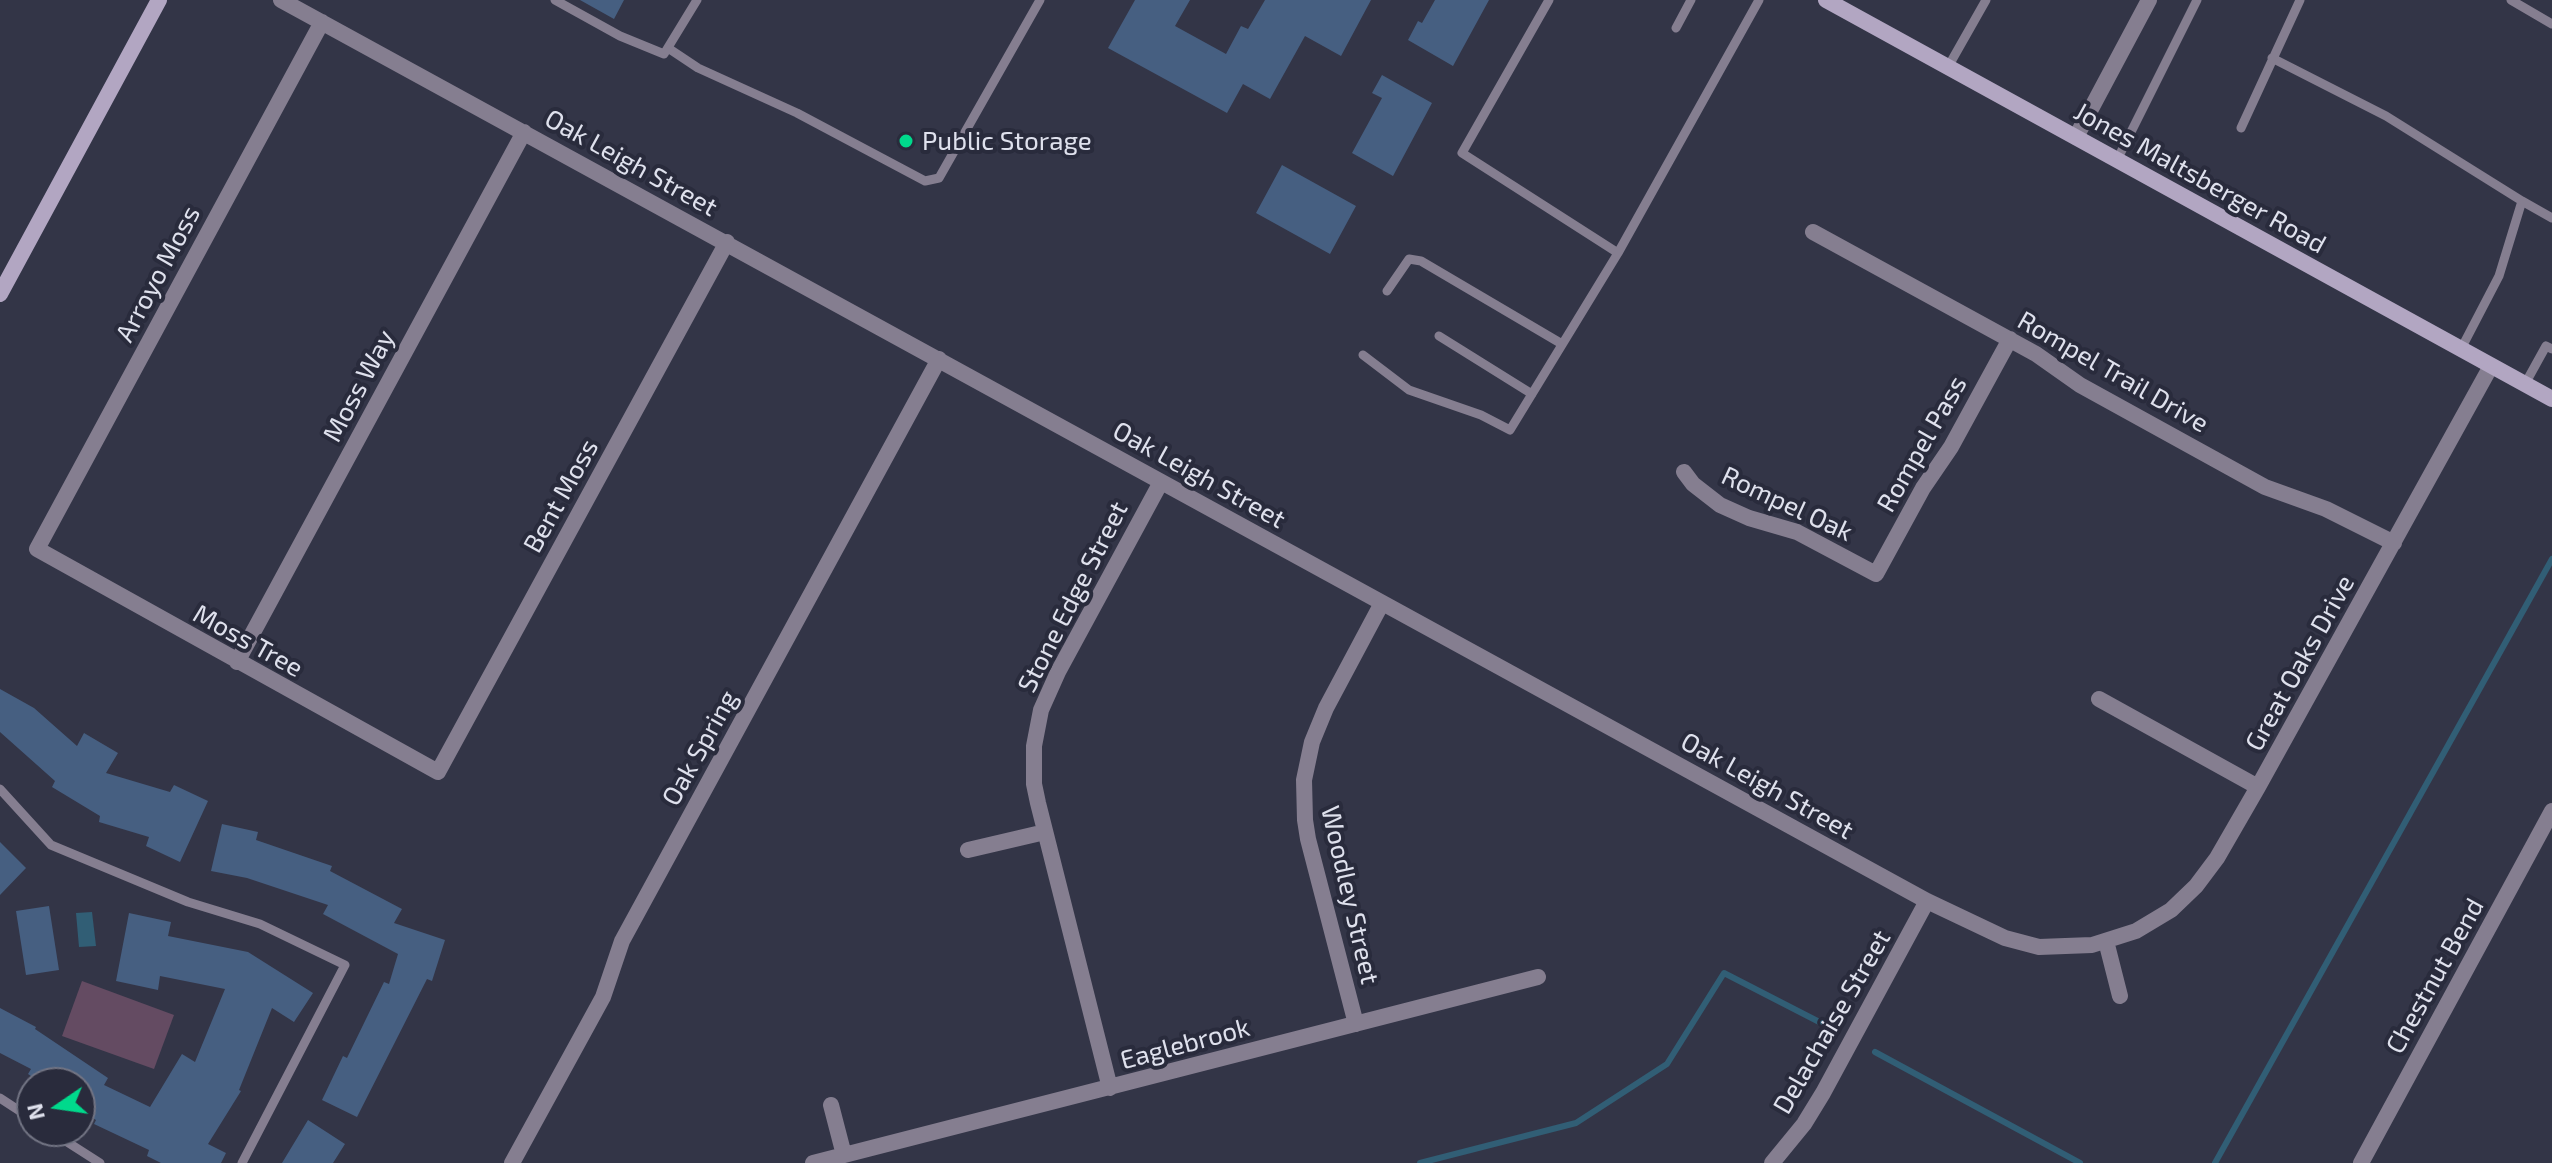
<!DOCTYPE html>
<style>
body{margin:0}
#map{position:relative;width:2552px;height:1163px;overflow:hidden;background:#333547;font-family:"Exo 2",sans-serif}
canvas{display:block}
.north{position:absolute;left:16px;top:1067px;width:80px;height:80px;box-sizing:border-box;background:#292b3c;border:2px solid #727483;border-radius:50%;rotate:257deg;font-size:22px;font-weight:700;line-height:32px;text-align:center;color:#dfe1ed}
.north::after{content:'';display:block;margin:auto;width:28px;height:36px;background:#00d98c;clip-path:polygon(50% 0,100% 100%,50% 72%,0 100%)}
</style>
<div id="map">
<canvas width="2552" height="1163"></canvas>
<div class="north">N</div>
</div>
<script>
const c = document.querySelector('canvas').getContext('2d');
c.lineJoin = 'round';
function paint(path, color) { c.fillStyle = color; c.fill(path, 'evenodd'); }
const poly = rows => new Path2D(rows.map(r => 'M' + r).join(''));
function strokePath(path, color, width, dash) { c.strokeStyle = color; c.lineWidth = width; c.lineCap = dash ? 'butt' : 'round'; c.setLineDash(dash || []); c.stroke(path); }
function label(font, color, halo, rows, align = 'center') {
  c.font = font + ' "Exo 2",sans-serif'; c.lineWidth = 8; c.setLineDash([]); c.textBaseline = 'middle'; c.strokeStyle = halo; c.fillStyle = color; for (const [text, x, y, turn = 0] of rows) {
    c.save(); c.translate(x, y); c.rotate((+turn || 0) * Math.PI / 180); c.textAlign = isNaN(turn) ? turn : align; if (halo) c.strokeText(text, 0, 0); c.fillText(text, 0, 0); c.restore();
  }
}
paint(poly([
 [82,981,174,1015,154,1069,62,1036]
]), '#644b62');
paint(poly([
 [92,912,96,946,79,947,76,913]
]), '#315e75');
strokePath(poly([
 [1875,1052,2080,1163],
 [1420,1163,1576,1123,1667,1064,1724,973,1831,1028],
 [2215,1163,2552,559]
]), '#315e75', 6);
paint(poly([
 [580,0,624,0,614,19],
 [1135,0,1190,0,1175,26,1226,54,1241,26,1248,29,1265,0,1371,0,1341,56,1305,36,1270,99,1243,84,1227,113,1108,48],
 [1435,0,1489,0,1453,66,1408,40,1418,21,1422,23],
 [1382,75,1432,103,1393,176,1352,153,1382,98,1372,93],
 [1282,165,1356,206,1330,254,1256,213],
 [0,689,34,708,77,746,84,733,118,753,106,773,170,792,174,785,208,801,180,862,146,846,149,837,99,822,100,816,52,787,55,781,0,732],
 [222,824,258,832,256,840,332,866,330,871,402,909,394,923,445,940,432,981,427,979,357,1117,322,1100,343,1056,347,1058,384,982,389,984,398,954,323,914,328,905,247,878,211,871],
 [0,842,26,868,0,895],
 [49,906,59,970,26,975,16,911],
 [129,913,171,922,168,936,248,952,313,993,294,1022,272,1008,239,1090,241,1091,208,1144,226,1153,221,1163,161,1163,147,1156,149,1150,94,1124,96,1120,80,1110,80,1083,41,1083,28,1074,31,1069,0,1053,0,1008,36,1027,35,1029,108,1078,104,1085,150,1107,182,1054,195,1062,225,989,160,976,158,990,116,981],
 [308,1120,345,1144,333,1163,282,1163]
]), '#465f81');
strokePath(poly([
 [555,0,620,36,664,54,697,0],
 [1549,0,1462,153,1618,253,1759,0],
 [2511,0,2552,24],
 [1676,28,1691,0],
 [668,48,698,68,797,113,925,181,939,178,1040,0],
 [2272,58,2386,116,2522,201,2499,276,2461,349],
 [1948,67,1986,0],
 [2241,128,2300,0],
 [2117,160,2197,0],
 [2522,201,2552,218],
 [1387,291,1409,259,1421,261,1562,344],
 [1439,336,1532,394],
 [1363,355,1409,390,1481,415,1510,430,1618,253],
 [2525,384,2546,346,2552,349],
 [0,789,51,845,188,902,260,924,345,965,242,1163],
 [0,1098,32,1119],
 [50,1131,100,1163]
]), '#857e90', 9);
strokePath(poly([
 [281,0,1927,901,2005,938,2039,947,2092,945,2136,931,2171,910,2196,886,2217,858,2258,787,2491,366],
 [322,22,37,549,438,772,727,242],
 [2076,137,2149,0],
 [1813,232,2036,354,2080,385,2265,487,2326,509,2394,543],
 [1684,472,1693,484,1720,505,1749,518,1797,532,1876,574,1923,488,1951,447,2010,339],
 [237,662,524,132],
 [2099,699,2258,787],
 [968,850,1045,832],
 [2106,941,2120,996],
 [1356,1024,1308,839,1305,820,1304,780,1312,742,1326,708,1382,603],
 [1110,1088,1038,803,1034,784,1034,746,1041,710,1058,672,1161,482],
 [831,1105,844,1155],
 [512,1163,603,997,622,941,939,359],
 [813,1163,1538,977],
 [1772,1163,1804,1124,1823,1093,1927,901],
 [2361,1163,2552,811]
]), '#857e90', 16);
strokePath(poly([
 [1826,0,2552,399],
 [0,294,159,0]
]), '#b2a6c2', 16);
for (const [x, y, r, color] of [
 [906,141,8,"#00d98c"]
]) { const dot = new Path2D(); dot.arc(x, y, r, 0, 2 * Math.PI); c.fillStyle = color; c.fill(dot); strokePath(dot, '#292b3c', 3); }
label('26px', '#dfe1ed', '#292b3c', [
 ["Public Storage",922,141]
], 'left');
label('26px', '#dfe1ed', '#292b3c', [
 ["Oak Leigh Street",631,163,29],
 ["Jones Maltsberger Road",2200,178,29],
 ["Arroyo Moss",158,274,-62],
 ["Rompel Trail Drive",2113,372,30],
 ["Moss Way",359,386,-62],
 ["Rompel Pass",1922,444,-60],
 ["Oak Leigh Street",1199,475,29],
 ["Bent Moss",561,496,-61],
 ["Rompel Oak",1787,504,25],
 ["Stone Edge Street",1073,597,-63],
 ["Moss Tree",248,641,29],
 ["Great Oaks Drive",2300,663,-61],
 ["Oak Spring",700,748,-61],
 ["Oak Leigh Street",1767,786,29],
 ["Woodley Street",1350,895,77],
 ["Chestnut Bend",2435,976,-61],
 ["Delachaise Street",1832,1022,-60],
 ["Eaglebrook",1185,1044,-15]
]);
</script>
